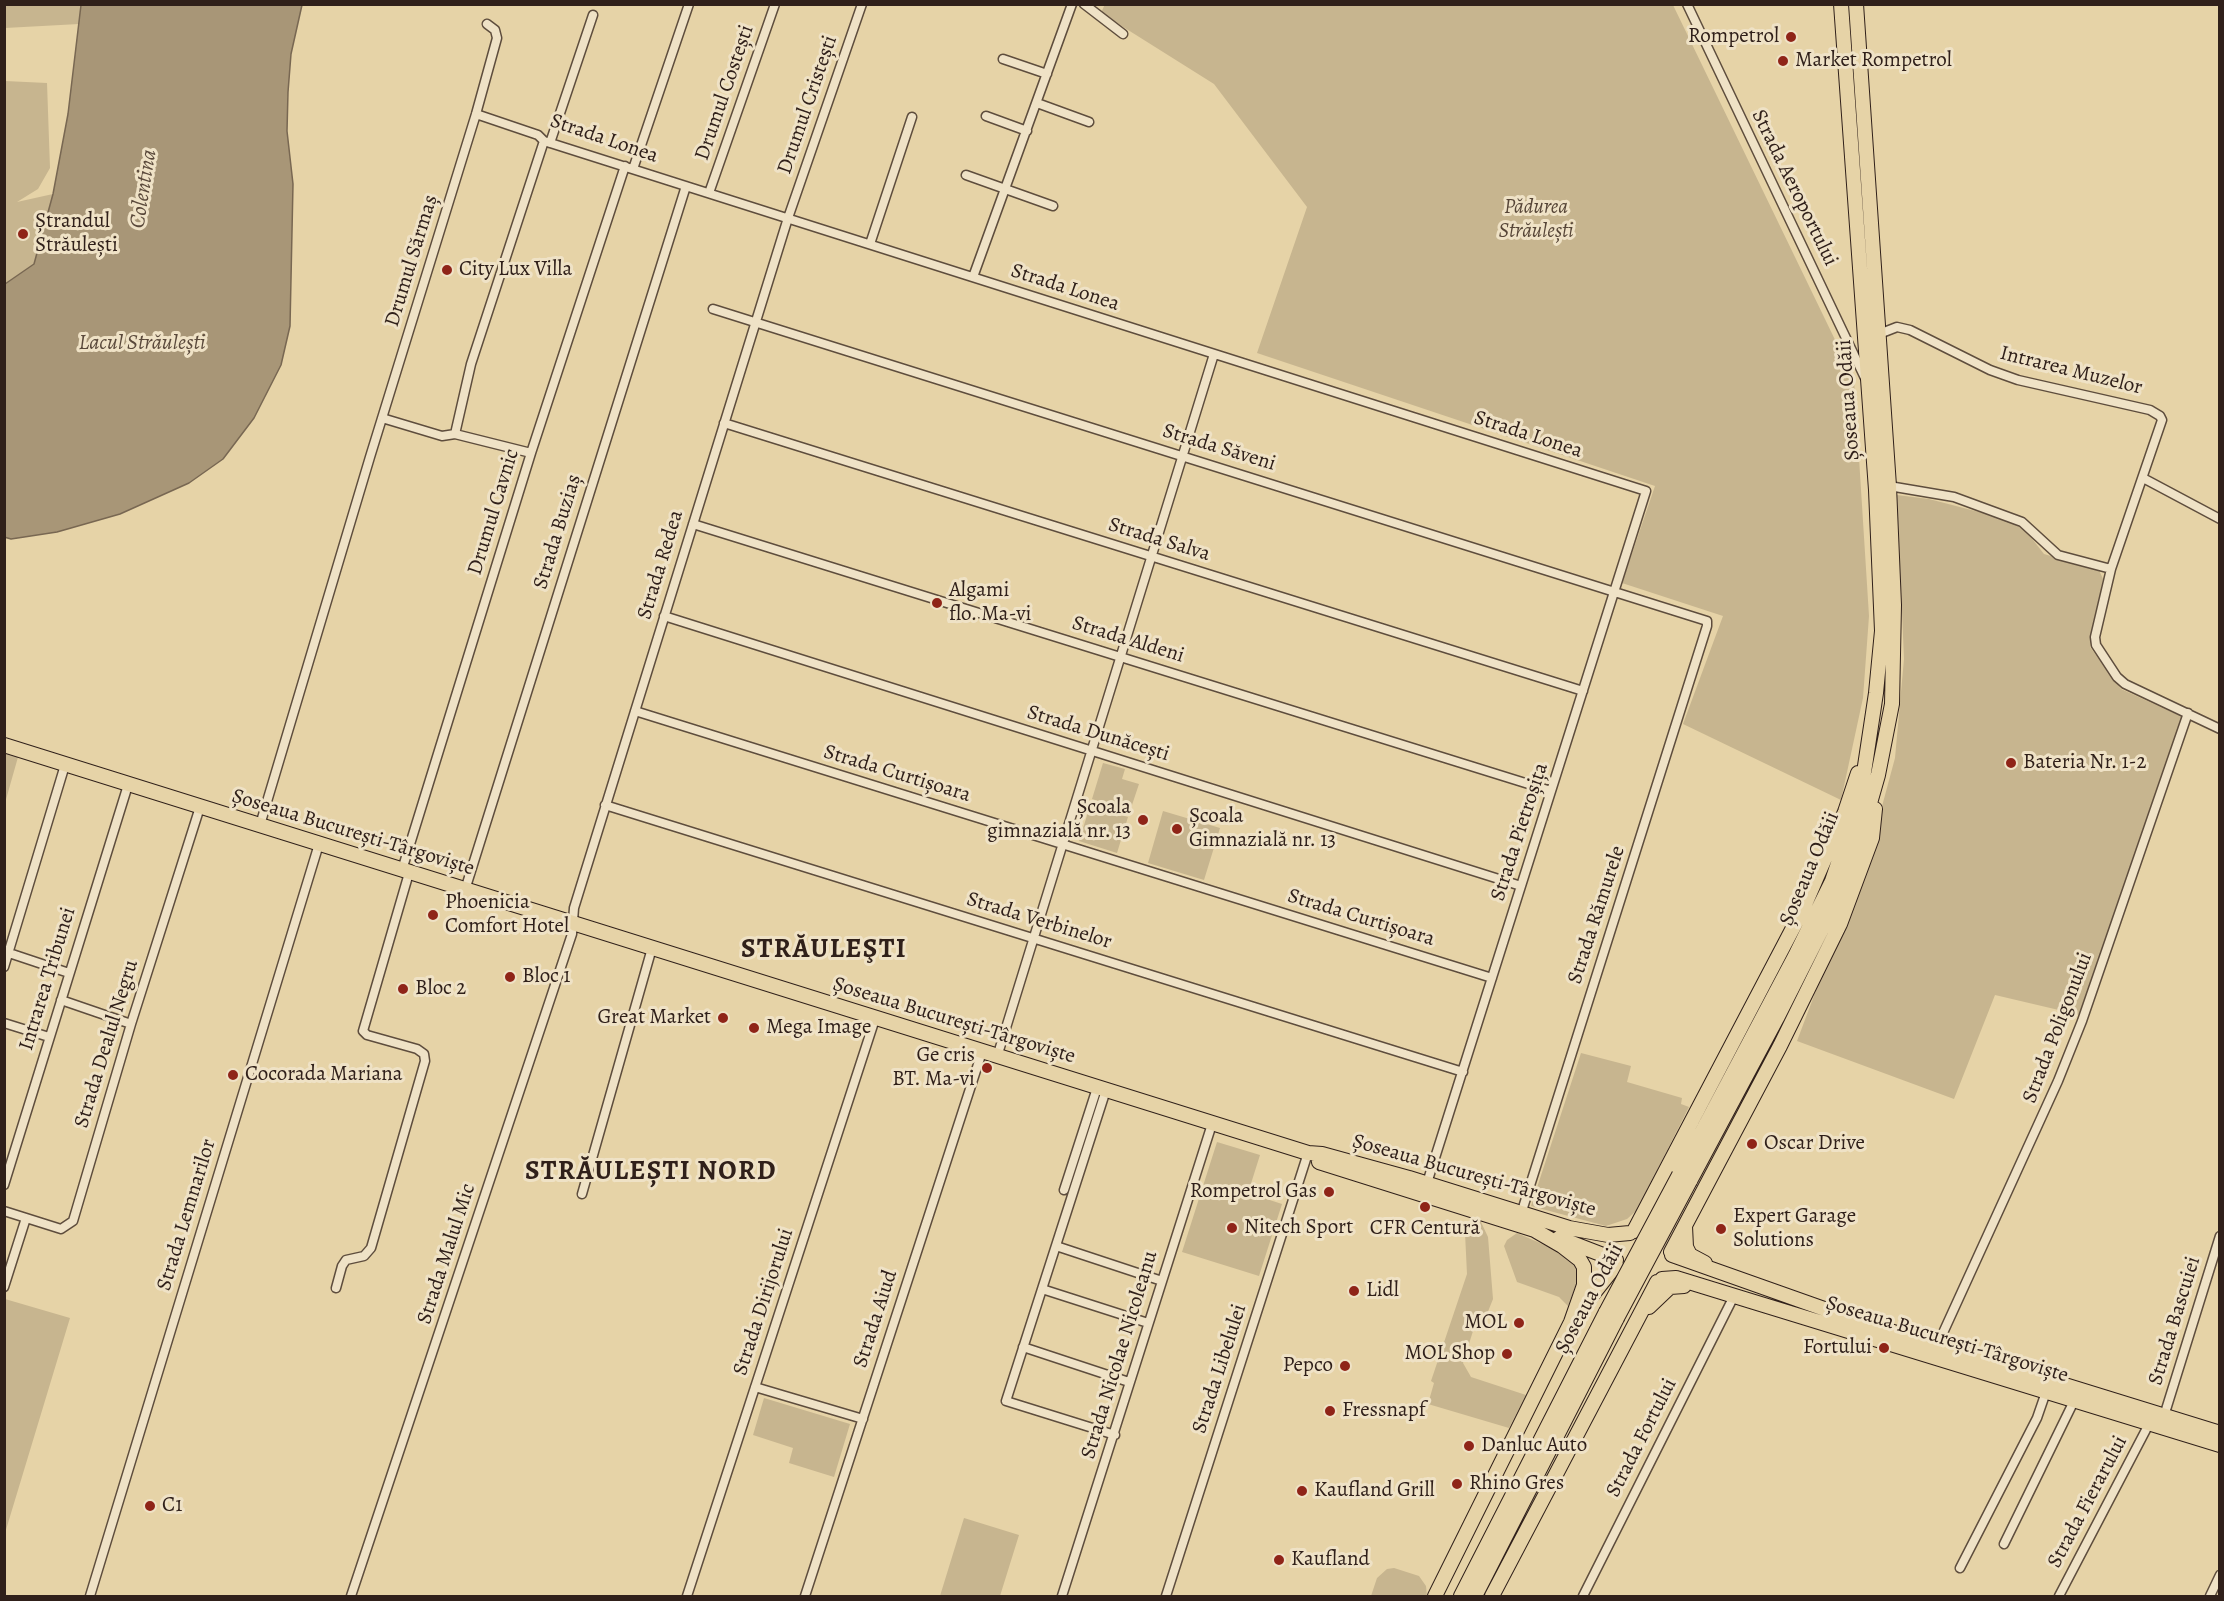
<!DOCTYPE html>
<meta charset="utf-8">
<style>
body{margin:0}
#map{position:relative;width:2224px;height:1601px;overflow:hidden;background:#e6d3a7;font-family:Alegreya,serif}
canvas{display:block}
.frame{position:absolute;inset:0;border:6px solid #30201a;pointer-events:none}
</style>
<div id="map">
<canvas width="2224" height="1601"></canvas>
<div class="frame"></div>
</div>
<script>
const c = document.querySelector('canvas').getContext('2d');
c.lineJoin = 'round';
function paint(path, color) { c.fillStyle = color; c.fill(path, 'evenodd'); }
const poly = rows => new Path2D(rows.map(r => 'M' + r).join(''));
function strokePath(path, color, width, dash) { c.strokeStyle = color; c.lineWidth = width; c.lineCap = dash ? 'butt' : 'round'; c.setLineDash(dash || []); c.stroke(path); }
function label(font, color, halo, rows, align = 'center') {
  c.font = font + ' Alegreya,serif'; c.lineWidth = 6; c.setLineDash([]); c.textBaseline = 'middle'; c.strokeStyle = halo; c.fillStyle = color; for (const [text, x, y, turn = 0] of rows) {
    c.save(); c.translate(x, y); c.rotate((+turn || 0) * Math.PI / 180); c.textAlign = isNaN(turn) ? turn : align; if (halo) c.strokeText(text, 0, 0); c.fillText(text, 0, 0); c.restore();
  }
}
paint(poly([
 [1105,4,1673,5,1854,379,1869,616,1863,698,1841,800,1683,724,1723,616,1622,583,1655,486,1257,353,1307,207,1214,84,1101,13],
 [5,5,81,5,79,24,5,28],
 [5,81,47,83,50,168,38,189,17,202,53,194,34,264,5,284],
 [1897,495,1929,499,2006,519,2026,531,2044,554,2099,570,2103,579,2090,647,2121,689,2187,719,2080,1015,1995,995,1954,1099,1797,1041,1874,836,1895,758,1904,659],
 [5,745,20,750,5,803],
 [1103,763,1125,769,1122,779,1139,784,1130,811,1092,799],
 [1090,806,1128,817,1117,853,1079,841],
 [1163,811,1220,828,1204,880,1148,863],
 [1581,1053,1631,1066,1627,1082,1682,1098,1681,1104,1689,1107,1637,1210,1627,1219,1606,1226,1531,1206],
 [1217,1142,1260,1155,1248,1193,1282,1204,1259,1276,1182,1252],
 [1474,1220,1481,1222,1488,1237,1493,1299,1485,1319,1473,1331,1463,1363,1471,1377,1526,1395,1509,1428,1428,1404,1434,1383,1431,1381,1467,1274,1465,1233,1469,1223],
 [1517,1233,1563,1253,1571,1260,1577,1269,1578,1279,1568,1306,1559,1297,1517,1282,1504,1246,1507,1240],
 [5,1299,70,1318,5,1533,4,1299],
 [764,1398,850,1424,834,1477,789,1463,793,1448,753,1435],
 [964,1518,1019,1535,1000,1596,940,1596],
 [1394,1568,1419,1576,1426,1586,1427,1596,1371,1596,1377,1578,1387,1569]
]), '#c7b58f');
const water = poly([
 [81,5,302,5,291,54,288,92,287,131,293,184,290,326,281,365,254,418,223,459,189,483,120,514,57,532,11,539,4,537,5,284,34,264,53,194,68,114,81,5]
]);
paint(water, '#a89677');
strokePath(water, '#786752', 1.5);
const minor = poly([
 [1084,4,1123,34],
 [1687,4,1865,378],
 [1003,59,1047,74],
 [1037,103,1089,122],
 [476,114,538,135,544,141,1646,491,1427,1183],
 [986,116,1027,131],
 [550,143,593,15],
 [633,169,689,4],
 [966,175,1053,206],
 [709,193,775,4],
 [870,244,912,117],
 [973,277,1072,4],
 [713,309,1707,621,1707,626,1521,1214],
 [1879,334,1897,327,1910,330,1990,370,2018,380,2150,410,2160,416,2162,420,2111,569,2095,637,2096,645,2117,677,2125,684,2220,729],
 [382,418,442,436,455,434,531,453],
 [724,423,1583,691],
 [455,434,471,364,544,141],
 [2143,478,2220,519],
 [1889,486,1954,497,2022,522,2058,555,2111,569],
 [693,524,1551,791],
 [664,616,1521,886],
 [635,711,1492,978],
 [605,805,1463,1072],
 [260,825,370,457,476,114,497,38,495,30,487,24],
 [402,870,531,453,625,166],
 [465,890,686,186],
 [9,953,69,973],
 [4,967,65,765],
 [61,1000,131,1024],
 [4,1023,49,1037],
 [997,1057,1214,354],
 [1106,1090,1006,1401,1115,1435],
 [4,1185,128,785],
 [1064,1190,1097,1088],
 [582,1194,652,948],
 [4,1211,61,1229,73,1221,131,1024,200,807],
 [1056,1246,1162,1281],
 [4,1287,26,1218],
 [336,1288,342,1266,346,1260,364,1256,371,1248,425,1061,424,1054,417,1049,367,1035,363,1031,409,873],
 [1042,1289,1148,1323],
 [1937,1346,2058,1081,2082,1021,2188,713],
 [1023,1347,1129,1382],
 [755,1387,863,1419],
 [2164,1416,2220,1236],
 [2004,1544,2074,1401],
 [1960,1568,2037,1418,2046,1392],
 [90,1596,319,844],
 [351,1596,572,934,574,908,788,218,862,4],
 [687,1596,875,1019],
 [805,1596,982,1052],
 [1062,1596,1212,1124],
 [1166,1596,1308,1153],
 [1583,1596,1734,1296],
 [2059,1596,2149,1424],
 [2210,1596,2220,1575]
]);
const primary = poly([
 [4,745,1308,1153,1322,1154,1409,1178,1569,1228,1608,1235,1630,1233],
 [1319,1162,1538,1231],
 [1679,1175,1795,956,1832,881,1860,799,1876,693,1882,631,1876,490,1841,4],
 [1690,1181,1777,1018,1832,909,1854,859,1878,775,1892,704,1894,605,1889,486,1856,4],
 [1685,1226,1686,1247,1690,1255,1705,1263],
 [1634,1231,1803,909,1845,812,1858,773],
 [1559,1238,1616,1260],
 [1671,1252,1780,1046,1840,924,1872,838,1875,809],
 [1672,1255,1864,1323,2220,1433],
 [1662,1279,1676,1278,1728,1294,2220,1445],
 [1649,1307,1670,1287,1684,1286],
 [1578,1313,1616,1265],
 [1435,1596,1571,1322,1584,1285,1584,1267,1580,1260,1562,1246,1531,1228],
 [1461,1596,1606,1312],
 [1475,1596,1617,1318],
 [1492,1596,1657,1282]
]);
strokePath(minor, '#5e4d3d', 11);
strokePath(primary, '#30201a', 16);
strokePath(minor, '#efe2c6', 8);
strokePath(primary, '#e6d3a7', 14);
const primaryBridge = poly([
 [1606,1312,1679,1175],
 [1617,1318,1690,1181]
]);
strokePath(primaryBridge, '#30201a', 16, []);
strokePath(primaryBridge, '#e6d3a7', 14);
for (const [x, y, r, color] of [
 [1791,37,6,"#8f2418"],
 [1783,61,6,"#8f2418"],
 [23,234,6,"#8f2418"],
 [447,270,6,"#8f2418"],
 [937,603,6,"#8f2418"],
 [2011,763,6,"#8f2418"],
 [1143,820,6,"#8f2418"],
 [1177,829,6,"#8f2418"],
 [433,915,6,"#8f2418"],
 [510,977,6,"#8f2418"],
 [403,989,6,"#8f2418"],
 [723,1018,6,"#8f2418"],
 [754,1028,6,"#8f2418"],
 [987,1068,6,"#8f2418"],
 [233,1075,6,"#8f2418"],
 [1752,1144,6,"#8f2418"],
 [1329,1192,6,"#8f2418"],
 [1425,1207,6,"#8f2418"],
 [1232,1228,6,"#8f2418"],
 [1721,1229,6,"#8f2418"],
 [1354,1291,6,"#8f2418"],
 [1519,1323,6,"#8f2418"],
 [1884,1348,6,"#8f2418"],
 [1507,1354,6,"#8f2418"],
 [1345,1366,6,"#8f2418"],
 [1330,1411,6,"#8f2418"],
 [1469,1446,6,"#8f2418"],
 [1457,1484,6,"#8f2418"],
 [1302,1491,6,"#8f2418"],
 [150,1506,6,"#8f2418"],
 [1279,1560,6,"#8f2418"]
]) { const dot = new Path2D(); dot.arc(x, y, r, 0, 2 * Math.PI); c.fillStyle = color; c.fill(dot); strokePath(dot, '#efe2c6', 2); }
label('21px', '#30201a', '#efe2c6', [
 ["Rompetrol",1779,37,"right"],
 ["Market Rompetrol",1795,61],
 ["Ștrandul",35,222],
 ["Străulești",35,246],
 ["City Lux Villa",459,270],
 ["Algami",949,591],
 ["flo. Ma-vi",949,615],
 ["Bateria Nr. 1-2",2023,763],
 ["Școala",1131,808,"right"],
 ["gimnazială nr. 13",1131,832,"right"],
 ["Școala",1189,817],
 ["Gimnazială nr. 13",1189,841],
 ["Phoenicia",445,903],
 ["Comfort Hotel",445,927],
 ["Bloc 1",522,977],
 ["Bloc 2",415,989],
 ["Great Market",711,1018,"right"],
 ["Mega Image",766,1028],
 ["Ge cris",975,1056,"right"],
 ["BT. Ma-vi",975,1080,"right"],
 ["Cocorada Mariana",245,1075],
 ["Oscar Drive",1764,1144],
 ["Rompetrol Gas",1317,1192,"right"],
 ["Expert Garage",1733,1217],
 ["Solutions",1733,1241],
 ["Nitech Sport",1244,1228],
 ["CFR Centură",1425,1229,"center"],
 ["Lidl",1366,1291],
 ["MOL",1507,1323,"right"],
 ["Fortului",1872,1348,"right"],
 ["MOL Shop",1495,1354,"right"],
 ["Pepco",1333,1366,"right"],
 ["Fressnapf",1342,1411],
 ["Danluc Auto",1481,1446],
 ["Rhino Gres",1469,1484],
 ["Kaufland Grill",1314,1491],
 ["C1",162,1506],
 ["Kaufland",1291,1560]
], 'left');
label('21px', '#30201a', '#efe2c6', [
 ["Drumul Costești",725,93,-71],
 ["Drumul Cristești",808,105,-71],
 ["Strada Lonea",604,139,19],
 ["Strada Aeroportului",1794,188,64],
 ["Drumul Sărmaș",412,261,-73],
 ["Strada Lonea",1065,288,18],
 ["Intrarea Muzelor",2071,371,14],
 ["Șoseaua Odăii",1849,400,-94],
 ["Strada Lonea",1528,435,18],
 ["Strada Săveni",1219,448,17],
 ["Drumul Cavnic",494,512,-73],
 ["Strada Buziaș",558,532,-73],
 ["Strada Salva",1159,540,17],
 ["Strada Redea",661,565,-73],
 ["Strada Aldeni",1128,640,17],
 ["Strada Dunăcești",1098,734,17],
 ["Strada Curtișoara",897,774,17],
 ["Strada Pietroșița",1520,832,-72],
 ["Șoseaua București-Târgoviște",353,833,17],
 ["Șoseaua Odăii",1810,869,-67],
 ["Strada Rămurele",1597,915,-72],
 ["Strada Curtișoara",1361,918,17],
 ["Strada Verbinelor",1039,921,17],
 ["Intrarea Tribunei",48,979,-73],
 ["Șoseaua București-Târgoviște",954,1021,17],
 ["Strada Poligonului",2058,1028,-69],
 ["Strada Dealul Negru",107,1044,-73],
 ["Șoseaua București-Târgoviște",1474,1176,16],
 ["Strada Lemnarilor",187,1215,-73],
 ["Strada Malul Mic",447,1254,-72],
 ["Șoseaua Odăii",1590,1299,-62],
 ["Strada Dirijorului",764,1302,-72],
 ["Strada Aiud",876,1319,-72],
 ["Strada Bascuiei",2175,1321,-73],
 ["Șoseaua București-Târgoviște",1947,1340,17],
 ["Strada Nicolae Nicoleanu",1120,1355,-73],
 ["Strada Libelulei",1220,1369,-72],
 ["Strada Fortului",1642,1438,-63],
 ["Strada Fierarului",2088,1502,-62]
]);
label('italic 21px', '#564537', '#efe2c6', [
 ["Pădurea",1536,208],
 ["Străulești",1536,232]
]);
label('italic 22px', '#5a493b', '#efe2c6', [
 ["Colentina",144,189,-81],
 ["Lacul Străulești",142,344]
]);
c.letterSpacing = '1.5px';
label('bold 27px', '#30201a', '#efe2c6', [
 ["STRĂULEŞTI",824,950],
 ["STRĂULEȘTI NORD",651,1172]
]);
c.letterSpacing = '0px';
</script>
